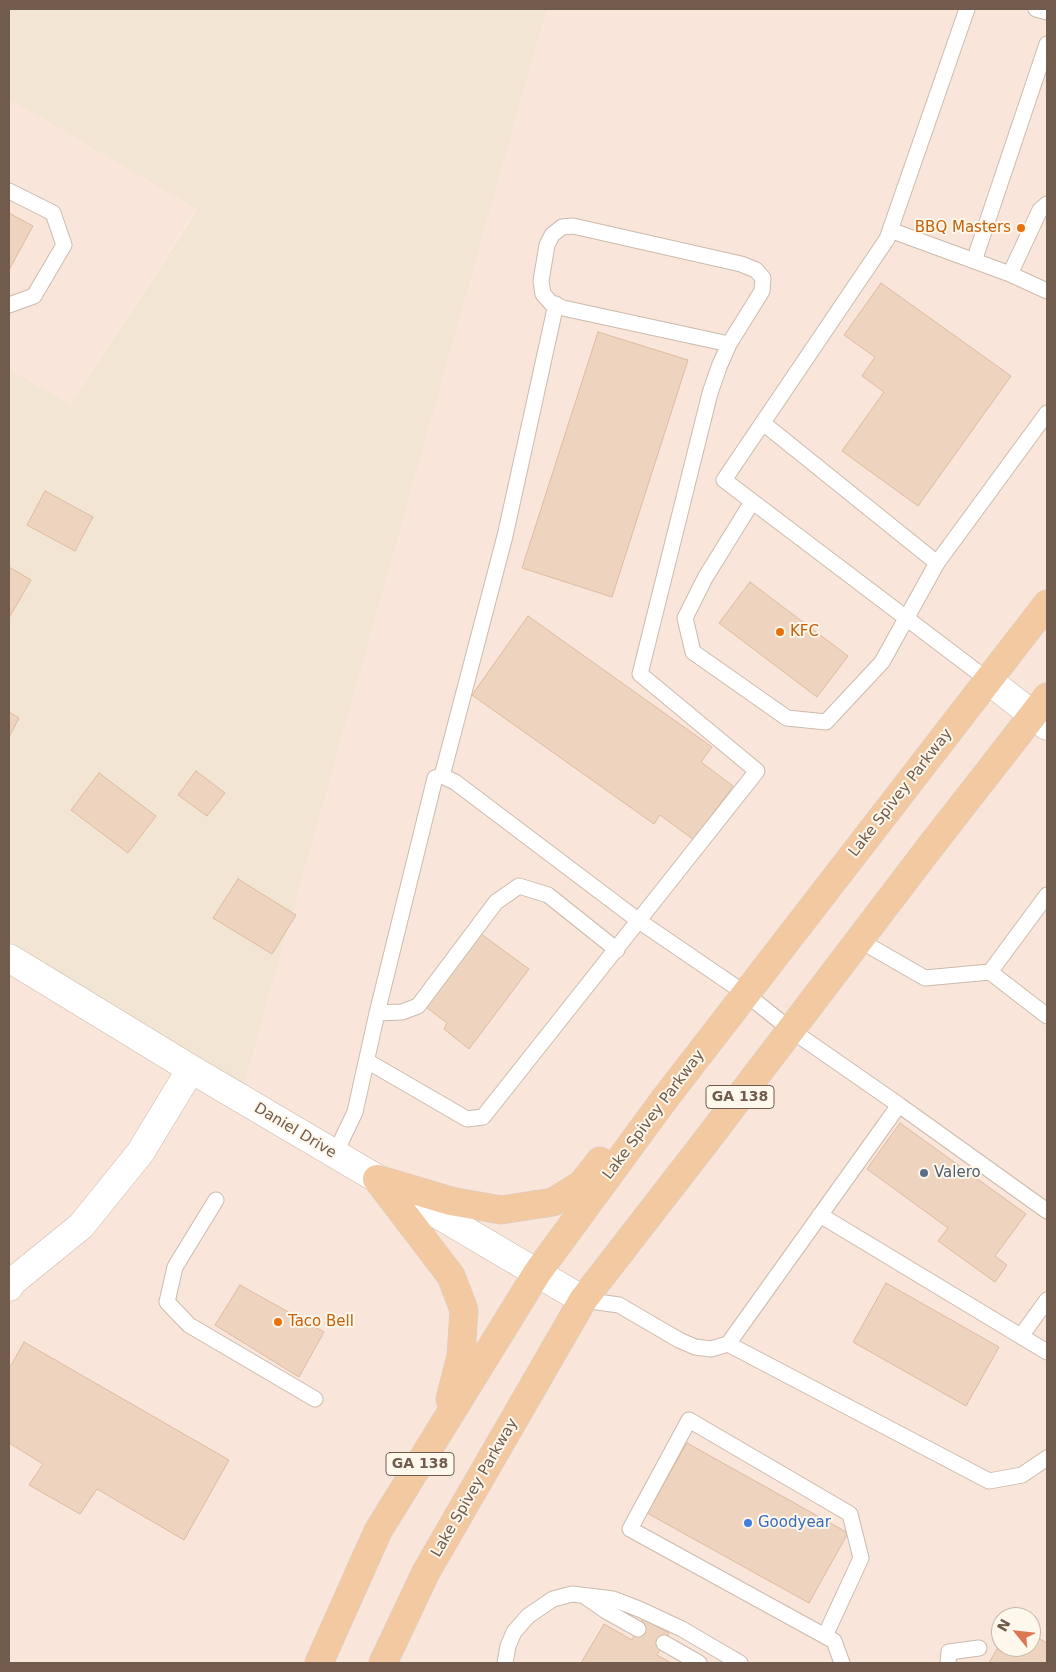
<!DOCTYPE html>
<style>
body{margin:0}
#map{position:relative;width:1056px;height:1672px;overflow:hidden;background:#fbf3e5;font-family:"DejaVu Sans",sans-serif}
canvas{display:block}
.frame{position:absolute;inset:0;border:10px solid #715b4c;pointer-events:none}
.north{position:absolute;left:991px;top:1607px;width:50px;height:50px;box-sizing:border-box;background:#fef7eb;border:1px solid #c6b9ab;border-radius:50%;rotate:299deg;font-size:14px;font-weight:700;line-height:20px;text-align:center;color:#715b4c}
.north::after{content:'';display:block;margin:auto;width:18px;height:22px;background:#dc7753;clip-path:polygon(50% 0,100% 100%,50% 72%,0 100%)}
</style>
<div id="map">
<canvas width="1056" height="1672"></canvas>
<div class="frame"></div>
<div class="north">N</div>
</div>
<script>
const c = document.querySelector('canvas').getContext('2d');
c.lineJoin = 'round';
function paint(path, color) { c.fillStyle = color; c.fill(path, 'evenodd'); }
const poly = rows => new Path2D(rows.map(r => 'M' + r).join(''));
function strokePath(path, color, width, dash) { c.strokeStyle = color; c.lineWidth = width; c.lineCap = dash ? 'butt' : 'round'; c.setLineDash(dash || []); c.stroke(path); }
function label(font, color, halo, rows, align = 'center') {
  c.font = font + ' "DejaVu Sans",sans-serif'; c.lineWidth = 4; c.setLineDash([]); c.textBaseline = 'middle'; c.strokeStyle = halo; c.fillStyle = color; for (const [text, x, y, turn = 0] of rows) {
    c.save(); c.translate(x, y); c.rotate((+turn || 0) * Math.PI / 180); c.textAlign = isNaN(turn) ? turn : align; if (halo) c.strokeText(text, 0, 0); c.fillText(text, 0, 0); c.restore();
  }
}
paint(poly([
 [9,9,547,9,241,1097,9,940,9,369,71,404,197,210,9,99]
]), '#f2e5d4');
paint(poly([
 [547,9,1047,9,1047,1663,9,1663,9,940,241,1097],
 [1001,1617,1031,1617,1031,1647,1001,1647],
 [9,99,197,209,71,404,9,369]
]), '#fae5da');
const building = poly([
 [9,213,33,226,9,270,9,213],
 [881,283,1011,376,918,506,842,451,884,392,862,376,875,357,844,335,881,283],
 [598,332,688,360,612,597,522,568,598,332],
 [45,491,93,517,75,551,27,525,45,491],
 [9,567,31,580,9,618,9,567],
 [750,582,848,656,817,697,719,623,750,582],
 [528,616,712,747,701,762,733,786,694,840,660,815,654,824,472,695,528,616],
 [9,712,19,718,9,737,9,712],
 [196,771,225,793,207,816,178,795,196,771],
 [99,773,156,816,128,853,71,810,99,773],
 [238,879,296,915,272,954,213,918,238,879],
 [481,934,529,969,469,1049,444,1029,447,1023,426,1007,481,934],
 [900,1123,1026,1214,995,1256,1007,1265,995,1282,938,1241,948,1228,867,1169,900,1123],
 [886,1283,999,1347,966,1406,853,1342,886,1283],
 [240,1285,324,1332,299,1377,215,1325,240,1285],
 [24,1342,229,1460,184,1540,97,1489,80,1514,29,1485,43,1464,9,1443,9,1369,24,1342],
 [687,1443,848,1533,809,1603,647,1513,687,1443],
 [643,1619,669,1633,657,1655,671,1663,581,1663,604,1624,632,1640,643,1619],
 [1031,1634,1047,1643,1047,1663,989,1663,1001,1642,1001,1647,1031,1647,1031,1634]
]);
paint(building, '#eed4bf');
strokePath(building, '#dfbba0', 1);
const service = poly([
 [967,9,887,239,724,480,988,680],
 [1036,9,1047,12],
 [9,191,53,213,64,245,34,296,9,305],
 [890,230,1010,274,1047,291],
 [974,261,1047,44],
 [1010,274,1040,210,1047,204],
 [752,502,705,578,685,618,693,652,787,718,826,722,882,662,937,563,763,423],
 [937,563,1047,413],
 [442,776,505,536,556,304],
 [859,940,925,978,990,972,1047,1016],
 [990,972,1047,895],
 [377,1013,402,1012,418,1006,496,902,519,886,548,895,617,950],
 [367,1061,467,1119,483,1117,757,771,640,674,710,393,719,367,729,344,762,291,763,278,756,270,741,264,573,226,562,227,552,235,547,245,541,281,543,294,551,303,563,308,729,344],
 [899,1105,1047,1211],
 [335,1154,355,1112,377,1013,435,778,442,776,455,782,639,921,746,994,791,1030,899,1105,728,1344,711,1349,695,1347,679,1340,619,1305,583,1300],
 [216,1200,175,1267,167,1302,189,1325,315,1399],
 [820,1215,1047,1352],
 [1021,1336,1047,1300],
 [728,1344,989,1481,1022,1475,1047,1458],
 [586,1597,606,1611,638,1629],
 [825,1636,861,1558,850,1514,689,1420,630,1529,834,1641,842,1663],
 [664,1643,699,1663],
 [505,1663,508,1646,514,1632,528,1616,553,1599,572,1594,613,1599,639,1609,682,1629,740,1663],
 [948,1663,949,1652,979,1648]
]);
const minor = poly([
 [988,680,1047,726],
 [9,958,191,1069,583,1300],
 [9,1287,12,1282,81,1226,140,1153,191,1069]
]);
const trunk = poly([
 [377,1179,451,1201,501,1210,553,1202,582,1184,600,1161],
 [377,1179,451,1276,464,1310,461,1356,450,1399],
 [319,1663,378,1531,537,1273,663,1101,1047,604],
 [383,1663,426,1572,583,1300,707,1140,930,847,1047,697]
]);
strokePath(service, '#cbbbac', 17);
strokePath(minor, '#cbbbac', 29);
strokePath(trunk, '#d7d1cd', 29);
strokePath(service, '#fff', 15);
strokePath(minor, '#fff', 28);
strokePath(trunk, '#f2c9a1', 28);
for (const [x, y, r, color] of [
 [1021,228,5,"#e8710a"],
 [780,632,5,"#e8710a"],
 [924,1173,5,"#5c6f8a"],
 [278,1322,5,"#e8710a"],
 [748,1523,5,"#3f7fe0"]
]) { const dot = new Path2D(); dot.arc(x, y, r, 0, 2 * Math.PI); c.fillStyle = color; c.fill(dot); strokePath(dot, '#fef7eb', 2); }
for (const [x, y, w] of [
 [740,1097,68],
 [420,1464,68]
]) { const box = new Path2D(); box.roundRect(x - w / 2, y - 11.5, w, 23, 4); c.fillStyle = '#fef7eb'; c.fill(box); strokePath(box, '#715b4c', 1); }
label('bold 14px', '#715b4c', null, [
 ["GA 138",740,1097],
 ["GA 138",420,1464]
]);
label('15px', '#c56008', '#fef7eb', [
 ["BBQ Masters",1011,228,"right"],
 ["KFC",790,632],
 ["Taco Bell",288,1322]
], 'left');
label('15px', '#715b4c', '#fef7eb', [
 ["Lake Spivey Parkway",901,793,-52],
 ["Lake Spivey Parkway",654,1115,-53],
 ["Daniel Drive",295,1131,31],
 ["Lake Spivey Parkway",475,1488,-60]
]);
label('15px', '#4e5e75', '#fef7eb', [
 ["Valero",934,1173]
], 'left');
label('15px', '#366cbe', '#fef7eb', [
 ["Goodyear",758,1523]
], 'left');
</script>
